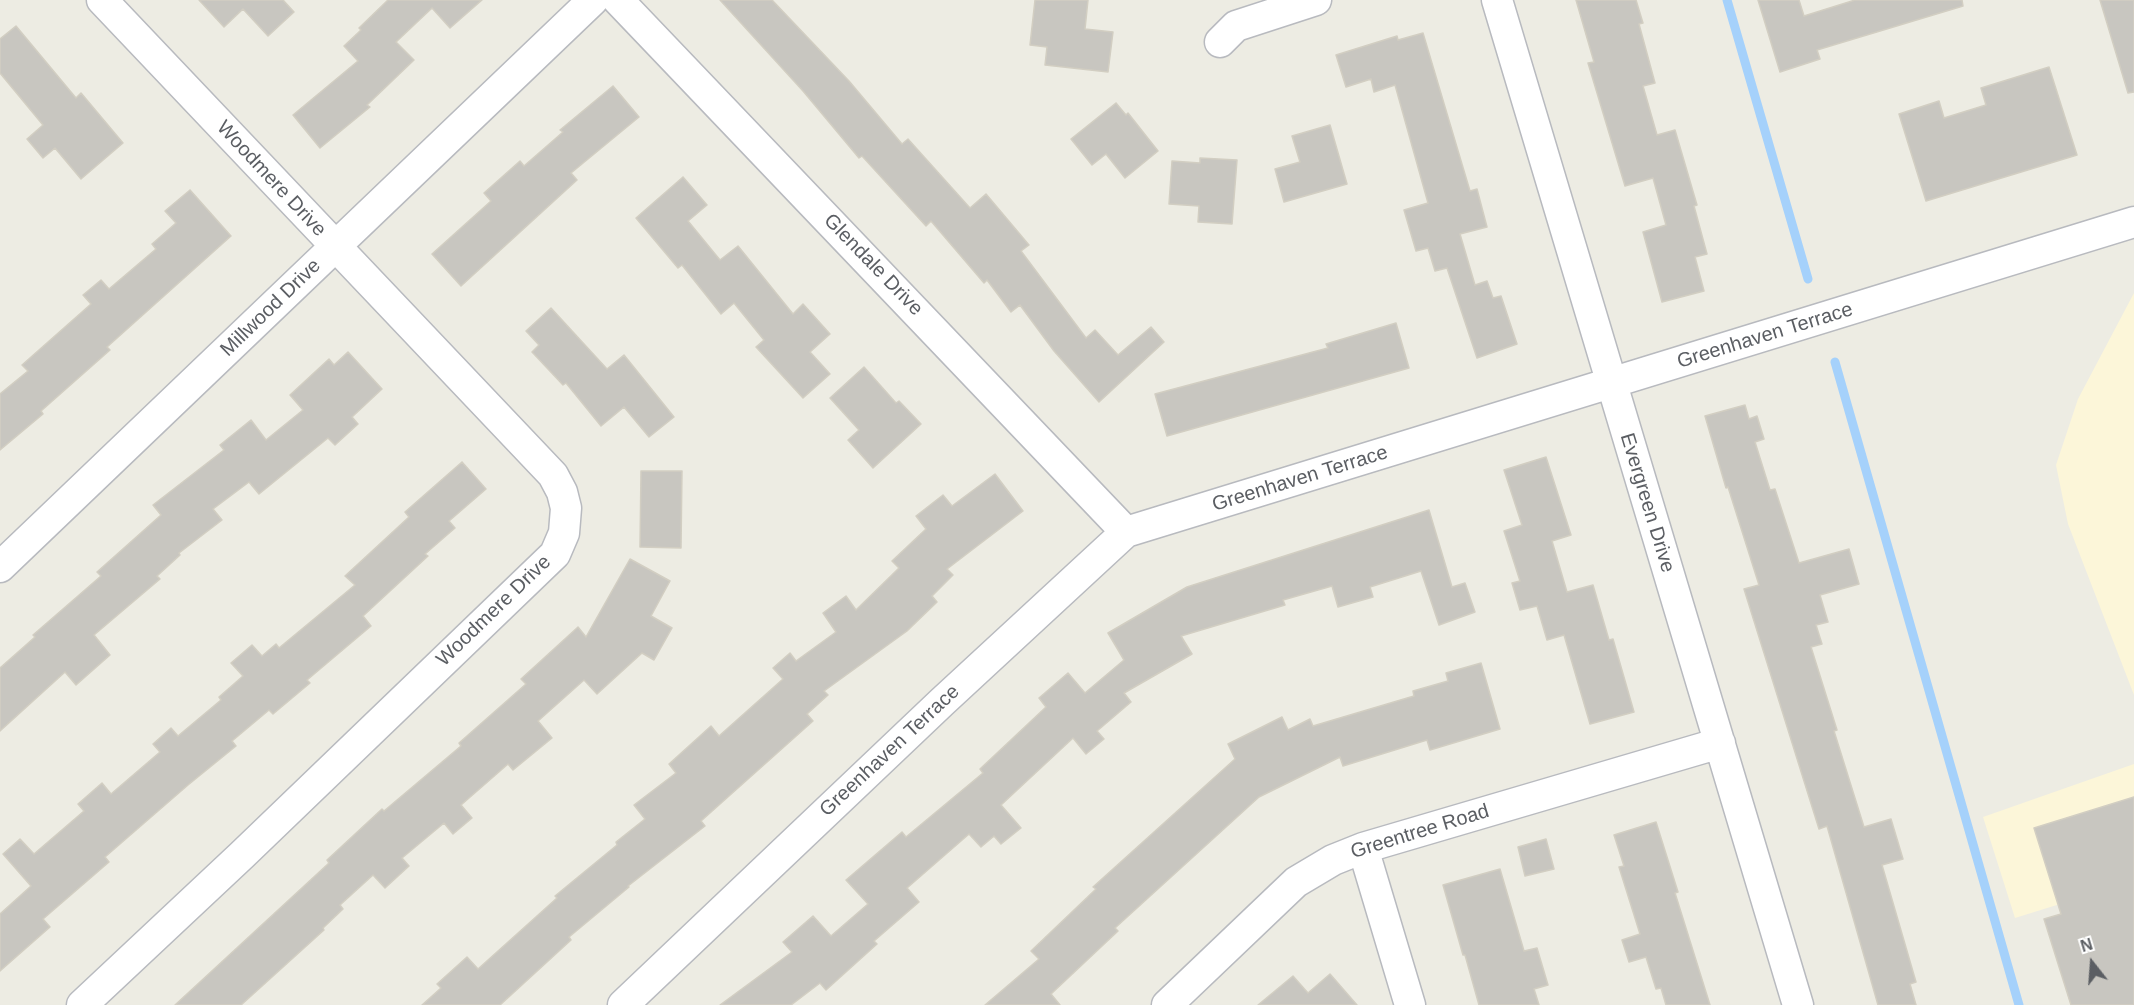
<!DOCTYPE html>
<style>
body{margin:0}
#map{position:relative;width:2134px;height:1005px;overflow:hidden;background:#edece3;font-family:Arial,sans-serif}
canvas{display:block}
.north{position:absolute;left:2062px;top:933px;width:60px;height:60px;-webkit-text-stroke:4px #fff;paint-order:stroke;rotate:343deg;font-size:16px;font-weight:700;line-height:24px;text-align:center;color:#5b5e63}
.north::after{content:'';display:block;margin:auto;width:21px;height:27px;background:#5b5e63;clip-path:polygon(50% 0,100% 100%,50% 72%,0 100%)}
</style>
<div id="map">
<canvas width="2134" height="1005"></canvas>
<div class="north">N</div>
</div>
<script>
const c = document.querySelector('canvas').getContext('2d');
c.lineJoin = 'round';
function paint(path, color) { c.fillStyle = color; c.fill(path, 'evenodd'); }
const poly = rows => new Path2D(rows.map(r => 'M' + r).join(''));
function strokePath(path, color, width, dash) { c.strokeStyle = color; c.lineWidth = width; c.lineCap = dash ? 'butt' : 'round'; c.setLineDash(dash || []); c.stroke(path); }
function label(font, color, halo, rows, align = 'center') {
  c.font = font + ' Arial,sans-serif'; c.lineWidth = 4.5; c.setLineDash([]); c.textBaseline = 'middle'; c.strokeStyle = halo; c.fillStyle = color; for (const [text, x, y, turn = 0] of rows) {
    c.save(); c.translate(x, y); c.rotate((+turn || 0) * Math.PI / 180); c.textAlign = isNaN(turn) ? turn : align; if (halo) c.strokeText(text, 0, 0); c.fillText(text, 0, 0); c.restore();
  }
}
paint(poly([
 [2134,293,2134,695,2068,524,2056,465,2078,399],
 [2134,764,2134,881,2015,918,1983,817]
]), '#fcf6d9');
strokePath(poly([
 [1727,0,1808,279],
 [1835,362,2019,1005]
]), '#a5d1fb', 9);
const building = poly([
 [199,0,283,0,294,12,268,36,243,9,224,27,199,0],
 [388,0,482,0,450,28,432,8,396,42,414,60,367,105,370,107,320,148,293,115,358,61,344,46,361,30,359,28,388,0],
 [720,0,772,0,849,81,902,144,908,139,970,208,986,194,1029,245,1021,251,1086,338,1095,330,1118,355,1151,327,1164,342,1099,402,1054,351,1020,305,1011,312,987,280,984,283,931,221,926,226,862,156,859,158,803,91,720,0],
 [1035,0,1088,0,1085,29,1113,32,1108,72,1045,65,1047,47,1030,45,1035,0],
 [1576,0,1636,0,1643,23,1639,24,1655,83,1643,86,1657,135,1675,130,1697,205,1694,206,1707,254,1695,257,1704,291,1662,302,1643,232,1666,225,1653,178,1625,186,1588,63,1594,62,1576,0],
 [1758,0,1799,0,1804,16,1855,0,1962,0,1963,6,1817,50,1820,59,1780,72,1758,0],
 [2100,0,2134,0,2134,92,2128,93,2100,0],
 [16,26,76,98,81,93,123,143,81,179,55,148,43,158,27,139,43,125,0,73,0,39,16,26],
 [1423,33,1470,191,1477,189,1487,227,1460,234,1475,285,1487,281,1493,298,1501,296,1517,344,1477,358,1447,268,1435,271,1428,248,1416,251,1404,210,1428,203,1395,85,1374,92,1371,79,1346,87,1336,55,1397,36,1398,40,1423,33],
 [2049,67,2077,155,1926,201,1899,114,1939,101,1944,118,1986,105,1981,88,2049,67],
 [613,86,639,117,571,173,577,180,461,286,432,254,491,201,484,193,520,161,524,166,563,132,560,130,613,86],
 [1116,103,1126,115,1128,113,1158,151,1125,178,1106,154,1092,165,1071,139,1116,103],
 [1330,125,1347,184,1284,202,1275,169,1300,162,1292,136,1330,125],
 [1200,158,1237,160,1232,224,1198,222,1199,206,1169,204,1172,161,1200,163,1200,158],
 [683,177,707,205,688,221,720,260,738,246,793,314,803,304,830,334,810,352,830,374,803,398,756,347,764,340,734,303,721,314,682,265,678,268,636,218,683,177],
 [190,190,231,236,107,347,110,350,41,411,43,414,0,450,0,394,28,371,22,365,91,304,83,295,101,280,109,289,156,249,152,244,176,223,165,211,190,190],
 [551,308,607,369,624,355,674,417,649,437,624,407,601,426,566,383,563,385,532,352,539,345,526,331,551,308],
 [1396,323,1409,368,1167,436,1155,394,1328,348,1326,344,1396,323],
 [348,352,382,389,352,417,358,424,335,445,328,438,259,494,249,482,213,509,222,520,179,553,180,555,157,576,160,579,94,635,110,655,76,685,65,672,0,731,0,668,35,637,33,635,101,576,97,572,161,515,153,505,224,450,220,445,251,420,266,440,303,410,290,395,329,359,334,365,348,352],
 [864,367,896,403,899,401,921,424,873,468,848,440,859,430,830,398,864,367],
 [1745,405,1749,419,1757,416,1764,439,1755,442,1770,490,1775,489,1799,563,1849,549,1859,584,1820,595,1828,622,1816,625,1822,644,1811,647,1837,730,1834,731,1864,827,1891,819,1903,859,1882,865,1916,982,1910,984,1916,1005,1878,1005,1827,826,1819,829,1744,589,1759,585,1728,487,1726,488,1705,416,1745,405],
 [1546,457,1571,535,1552,541,1567,592,1593,585,1609,640,1613,639,1634,712,1590,724,1564,635,1547,640,1537,606,1520,610,1512,583,1520,581,1504,531,1522,525,1504,470,1546,457],
 [462,462,486,489,449,521,455,528,425,554,428,556,363,616,371,626,307,680,310,683,273,714,269,710,232,741,236,746,188,785,105,857,109,862,43,919,50,927,0,971,0,914,31,886,3,854,20,839,34,854,84,811,78,804,102,783,111,794,160,752,153,744,171,728,178,736,221,700,219,697,243,676,231,663,252,645,262,656,276,644,279,648,355,585,345,576,409,517,405,512,462,462],
 [641,471,682,471,681,548,640,547,641,471],
 [995,474,1023,511,947,569,953,575,932,596,937,602,907,631,824,691,828,695,807,714,813,721,701,821,705,826,628,886,629,887,569,937,571,940,500,1005,422,1005,441,988,437,984,467,957,478,969,557,898,555,896,617,845,616,842,645,819,634,805,676,773,669,764,711,726,719,736,783,679,773,668,790,653,796,661,836,632,823,613,846,596,856,610,899,568,892,561,926,529,916,516,943,495,952,506,995,474],
 [1429,510,1452,587,1465,583,1475,612,1439,625,1421,571,1370,587,1373,597,1338,607,1332,586,1283,600,1285,605,1181,636,1192,654,1124,693,1131,702,1097,731,1104,739,1086,754,1073,738,1001,805,1021,828,1001,844,994,836,981,847,969,834,907,888,919,902,874,941,877,944,826,990,820,983,791,1005,720,1005,792,952,783,942,813,916,831,936,868,904,846,880,902,832,906,837,983,773,980,769,1046,707,1039,698,1068,673,1085,693,1124,660,1108,633,1187,587,1429,510],
 [630,559,670,581,651,616,672,628,654,660,642,653,597,694,584,680,538,721,552,738,513,770,508,764,461,805,472,818,453,834,444,823,402,858,409,866,385,888,373,875,340,905,343,909,323,928,324,930,241,1005,175,1005,329,863,327,860,382,809,384,811,461,746,459,743,526,684,521,679,578,627,586,637,630,559],
 [1481,663,1500,729,1430,750,1427,740,1343,766,1340,757,1259,797,1115,928,1118,931,1051,994,1060,1005,985,1005,1039,959,1031,951,1096,889,1093,887,1235,759,1228,744,1282,717,1288,730,1310,719,1313,726,1414,696,1413,691,1448,681,1446,673,1481,663],
 [2134,797,2134,1005,2071,1005,2044,919,2061,914,2034,828,2134,797],
 [1656,822,1678,892,1675,893,1710,1005,1666,1005,1661,988,1656,989,1646,957,1629,962,1622,940,1640,934,1619,867,1624,866,1614,835,1656,822],
 [1546,839,1554,869,1525,876,1518,847,1546,839],
 [1500,869,1524,951,1537,948,1548,985,1534,989,1539,1005,1479,1005,1465,955,1463,955,1443,885,1500,869],
 [1330,974,1357,1005,1258,1005,1293,976,1308,993,1330,974]
]);
paint(building, '#c8c6c0');
strokePath(building, '#d2cec2', 1.5);
const street = poly([
 [618,0,1126,532],
 [1497,0,1798,1005],
 [1220,42,1236,26,1316,0],
 [0,567,593,0],
 [1363,848,1410,1005],
 [82,1005,242,855,555,554,564,533,566,508,562,492,553,475,102,0],
 [623,1005,942,702,1126,532,2134,222],
 [1167,1005,1296,882,1333,860,1363,848,1720,743]
]);
strokePath(street, '#b8babf', 33);
strokePath(street, '#fff', 30);
label('20px', '#5b5e63', '#fff', [
 ["Woodmere Drive",271,179,47],
 ["Glendale Drive",873,265,46],
 ["Millwood Drive",271,308,-44],
 ["Greenhaven Terrace",1765,336,-17],
 ["Greenhaven Terrace",1300,479,-17],
 ["Evergreen Drive",1647,503,73],
 ["Woodmere Drive",494,611,-44],
 ["Greenhaven Terrace",890,751,-43],
 ["Greentree Road",1420,832,-17]
]);
</script>
